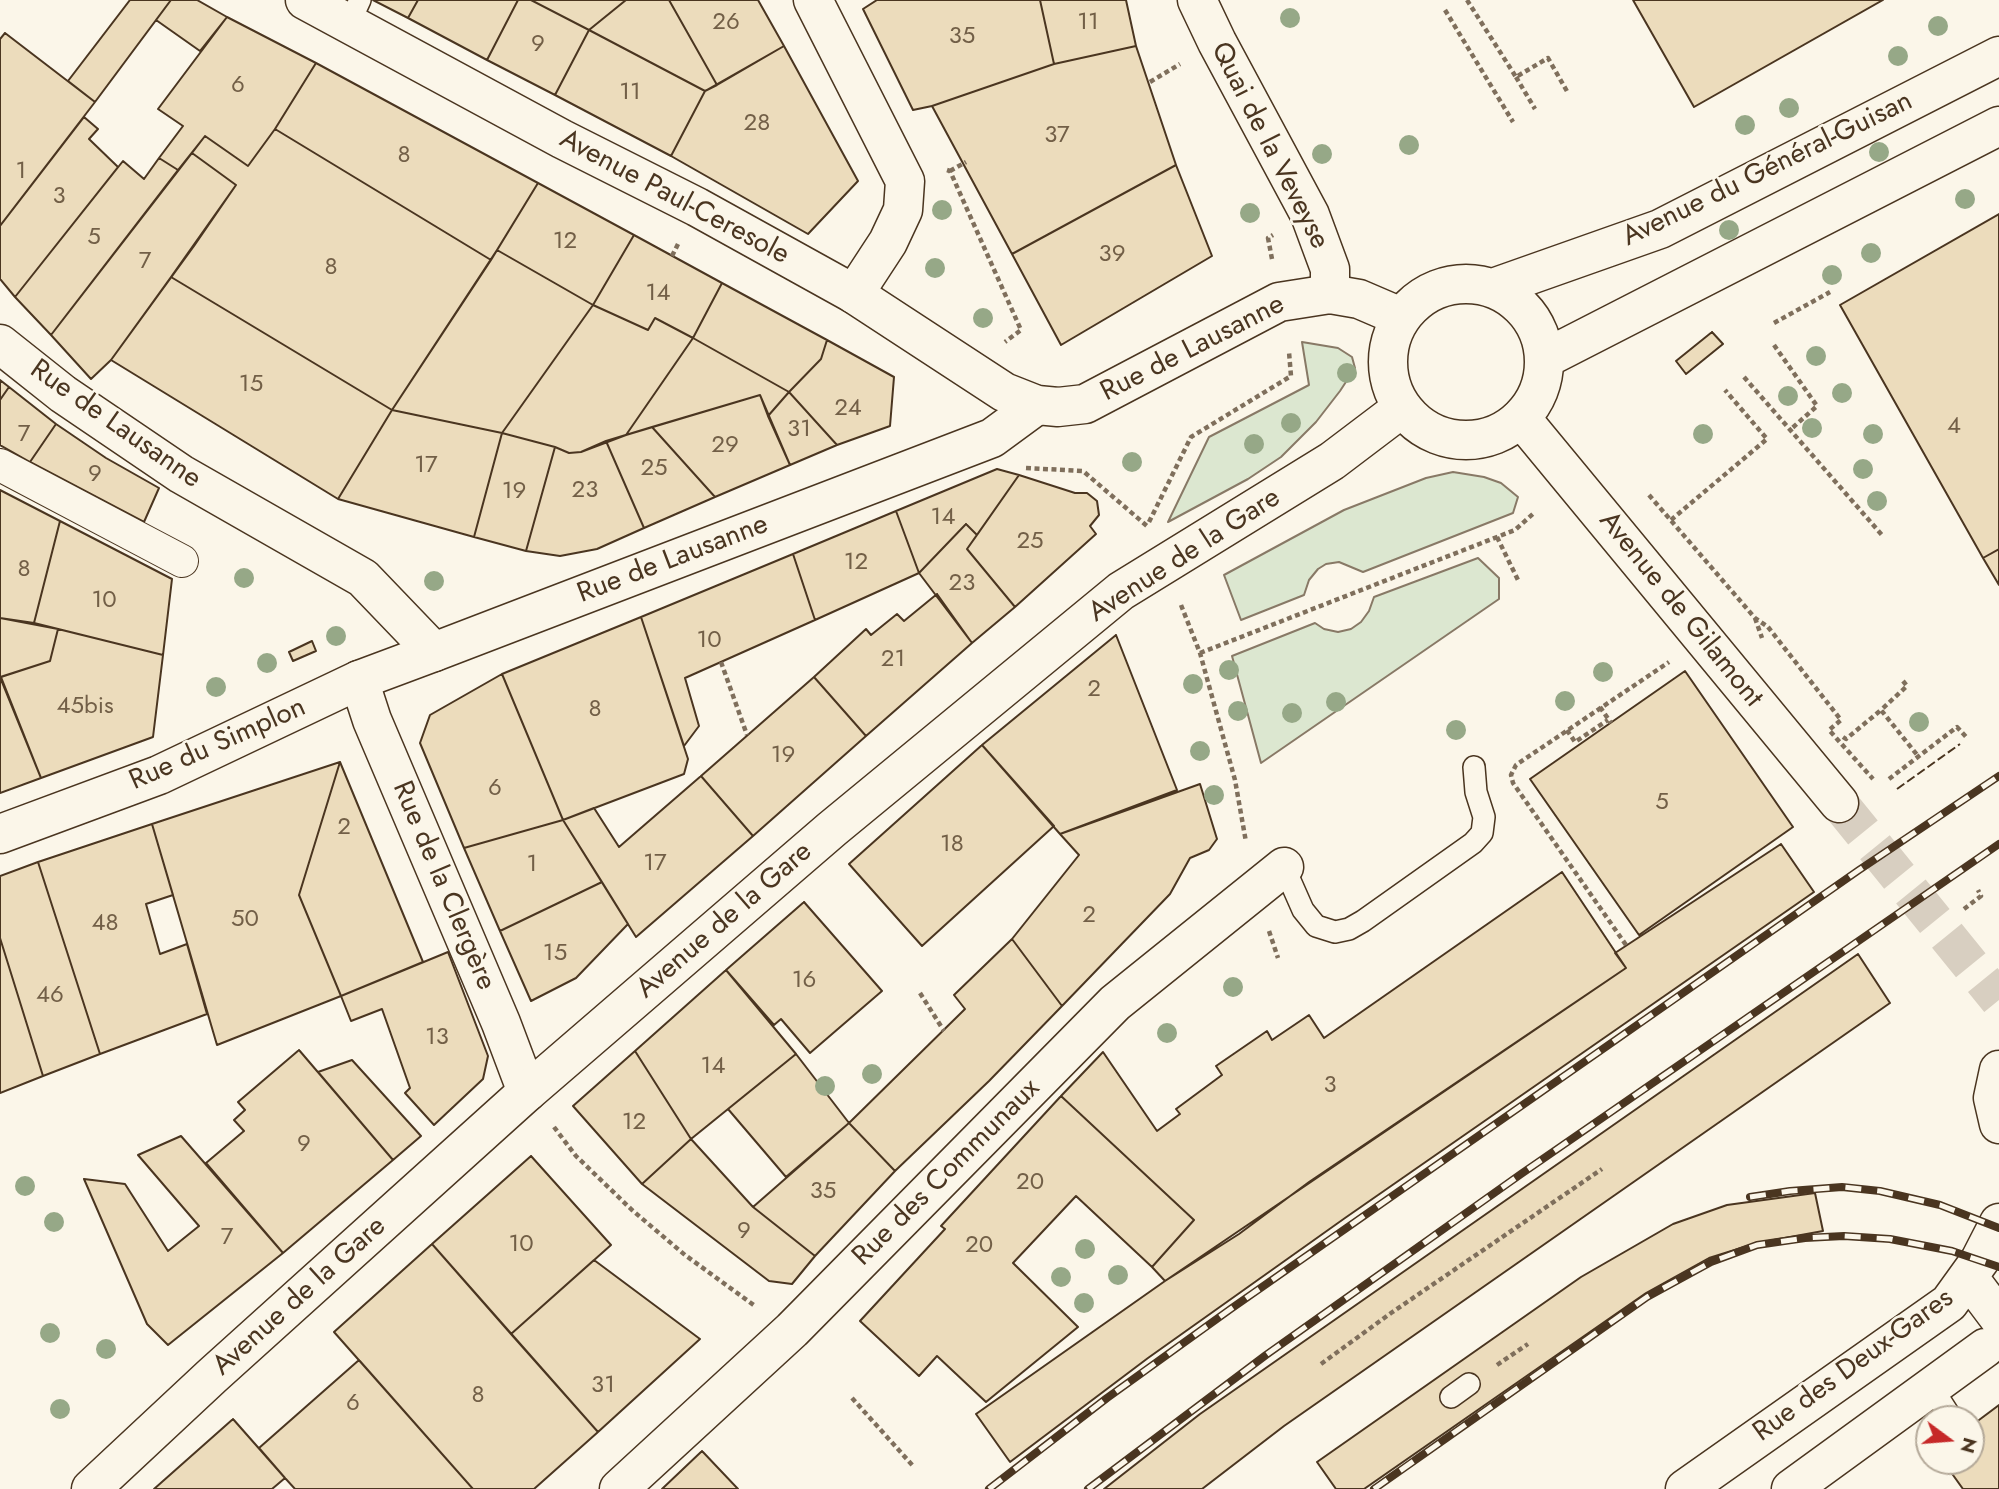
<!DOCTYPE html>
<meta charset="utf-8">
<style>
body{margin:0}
#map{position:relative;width:1999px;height:1489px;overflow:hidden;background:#fbf6e9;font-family:Jost,sans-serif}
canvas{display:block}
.north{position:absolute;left:1915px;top:1405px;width:70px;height:70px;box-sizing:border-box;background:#fbf6e9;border:2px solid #b4a999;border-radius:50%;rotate:106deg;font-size:19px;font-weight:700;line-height:28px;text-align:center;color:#4a3520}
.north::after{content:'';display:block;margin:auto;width:24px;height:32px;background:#c62828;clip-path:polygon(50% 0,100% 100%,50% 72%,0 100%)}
</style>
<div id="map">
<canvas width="1999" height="1489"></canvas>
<div class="north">N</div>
</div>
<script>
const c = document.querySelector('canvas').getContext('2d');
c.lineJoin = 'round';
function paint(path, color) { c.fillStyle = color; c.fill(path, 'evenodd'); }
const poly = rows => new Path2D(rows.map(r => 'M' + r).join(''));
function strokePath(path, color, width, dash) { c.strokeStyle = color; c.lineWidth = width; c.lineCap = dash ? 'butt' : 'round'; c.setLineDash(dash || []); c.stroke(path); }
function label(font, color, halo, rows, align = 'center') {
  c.font = font + ' Jost,sans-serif'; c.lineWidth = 5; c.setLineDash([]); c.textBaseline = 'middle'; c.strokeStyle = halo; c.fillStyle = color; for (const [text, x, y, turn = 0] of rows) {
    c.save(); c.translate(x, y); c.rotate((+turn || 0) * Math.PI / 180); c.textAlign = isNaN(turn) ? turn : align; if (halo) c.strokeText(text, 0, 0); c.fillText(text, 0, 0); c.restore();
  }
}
const green = poly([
 [1302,342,1338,348,1352,357,1355,368,1340,391,1316,422,1281,457,1248,479,1168,522,1209,437,1309,385,1302,342],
 [1453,472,1484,477,1501,483,1518,497,1513,513,1363,572,1339,562,1326,564,1318,569,1309,580,1304,595,1241,620,1224,575,1344,510,1426,478,1453,472],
 [1478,558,1499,578,1499,599,1261,763,1232,656,1315,623,1324,629,1338,632,1351,629,1361,622,1369,611,1374,597,1478,558]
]);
paint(green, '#dce7d0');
strokePath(green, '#887966', 2);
const building = poly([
 [130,0,171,0,95,102,68,81,130,0],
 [171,0,197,0,227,17,200,51,156,20,171,0],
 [373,0,418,0,408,18,373,0],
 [418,0,518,0,487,60,408,18,418,0],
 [518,0,531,0,589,30,555,95,487,60,518,0],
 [531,0,626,0,589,30,531,0],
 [626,0,669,0,717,85,705,91,589,30,626,0],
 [669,0,758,0,784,46,717,85,669,0],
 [1040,0,1126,0,1136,46,1054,64,1040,0],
 [1040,0,1054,64,932,106,913,110,863,9,877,0,1040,0],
 [1633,0,1883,0,1694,107,1633,0],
 [227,17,316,63,275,129,248,166,205,136,178,170,159,158,183,126,158,109,227,17],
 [589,30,705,91,671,156,555,95,589,30],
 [5,33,95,102,0,226,0,39,5,33],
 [784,46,858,181,808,234,671,156,705,91,784,46],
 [1136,46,1176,165,1012,254,932,106,1054,64,1136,46],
 [316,63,538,183,491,260,275,129,316,63],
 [84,117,98,129,89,139,118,167,15,297,0,279,0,226,84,117],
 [275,129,491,260,392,410,171,277,236,185,192,153,205,136,248,166,275,129],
 [192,153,236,185,194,246,111,360,91,379,51,335,192,153],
 [159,158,178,170,51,335,15,297,123,161,144,179,159,158],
 [1176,165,1212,256,1061,345,1012,254,1176,165],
 [538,183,634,235,593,305,497,250,538,183],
 [1999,214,1999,549,1983,558,1840,305,1999,214],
 [634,235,722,283,693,338,655,318,648,330,593,305,634,235],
 [497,250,593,305,502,433,392,410,497,250],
 [171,277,392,410,338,499,111,360,171,277],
 [722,283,827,340,821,359,789,392,693,338,722,283],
 [593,305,648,330,655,318,693,338,626,435,581,452,569,453,555,447,502,433,593,305],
 [1712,332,1723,344,1686,374,1676,361,1712,332],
 [693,338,789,392,768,416,760,395,626,435,693,338],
 [827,340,894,377,890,426,837,445,789,392,821,359,827,340],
 [0,380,9,387,0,400,0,380],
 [9,387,56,424,30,462,0,445,0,400,9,387],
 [789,392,837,445,790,465,768,416,789,392],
 [760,395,790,465,715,497,652,427,760,395],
 [392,410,502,433,474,537,338,499,392,410],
 [56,424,106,458,159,488,144,522,30,462,56,424],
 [652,427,715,497,644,528,606,441,652,427],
 [502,433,555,447,526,551,474,537,502,433],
 [606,441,644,528,597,549,560,556,526,551,555,447,569,453,581,452,606,441],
 [997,469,1019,475,977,535,966,524,919,573,896,511,997,469],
 [1019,475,1075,493,1087,493,1097,501,1099,515,1090,526,1096,534,1015,607,967,549,1019,475],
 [0,490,60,521,34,623,0,618,0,490],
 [896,511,919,573,815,620,793,554,896,511],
 [60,521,172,579,163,655,34,623,60,521],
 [966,524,977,535,967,549,1015,607,972,643,919,573,966,524],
 [1999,549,1999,585,1983,558,1999,549],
 [793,554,815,620,685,678,699,726,684,746,641,617,793,554],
 [937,594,972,643,866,736,814,677,866,629,871,635,897,614,904,621,937,594],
 [641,617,688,759,684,774,563,820,502,674,641,617],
 [0,618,58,629,50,661,0,677,0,618],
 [58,629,163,655,153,737,41,778,1,677,50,661,58,629],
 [1116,635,1177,790,1060,834,982,745,1116,635],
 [312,641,316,651,293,661,289,652,312,641],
 [1685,671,1793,827,1639,935,1530,779,1685,671],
 [502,674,563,820,464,848,420,743,430,715,502,674],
 [0,677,41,778,0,793,0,677],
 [814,677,866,736,753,836,701,776,814,677],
 [982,745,1054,826,922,946,849,864,982,745],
 [340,762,423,962,341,996,299,895,340,762],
 [340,762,299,895,341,996,217,1045,152,824,340,762],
 [701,776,753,836,636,937,563,820,594,808,619,847,701,776],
 [1200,784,1217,839,1209,850,1190,858,1170,894,1062,1006,1012,939,1079,855,1060,834,1200,784],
 [563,820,602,882,500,931,464,848,563,820],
 [152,824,173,895,146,904,160,954,187,944,207,1014,100,1054,38,862,152,824],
 [1781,844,1814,892,1345,1218,1148,1358,1010,1462,976,1414,1165,1281,1626,968,1615,953,1781,844],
 [38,862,100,1054,43,1076,0,938,0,876,38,862],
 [1562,872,1626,968,1309,1182,1239,1234,1165,1281,1152,1267,1194,1220,1061,1096,1103,1052,1157,1131,1180,1114,1176,1109,1222,1075,1216,1066,1267,1031,1272,1040,1309,1015,1324,1038,1562,872],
 [602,882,628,924,576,978,531,1001,500,931,602,882],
 [804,902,882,991,810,1053,781,1019,774,1025,726,970,804,902],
 [0,938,43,1076,0,1093,0,938],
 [1012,939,1062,1006,989,1081,895,1171,849,1123,965,1009,954,995,1012,939],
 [448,952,488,1056,483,1079,434,1125,405,1093,410,1088,382,1009,351,1021,341,996,448,952],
 [1858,954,1890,1003,1284,1426,1202,1489,1104,1489,1200,1414,1858,954],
 [726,970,796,1054,691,1139,635,1051,726,970],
 [299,1050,393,1160,283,1253,206,1163,244,1131,234,1120,245,1110,238,1102,299,1050],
 [635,1051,691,1139,642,1184,573,1106,635,1051],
 [796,1054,849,1123,786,1177,728,1109,796,1054],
 [352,1060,421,1136,393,1160,318,1072,352,1060],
 [1061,1096,1194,1220,1152,1267,1076,1196,1013,1263,1078,1327,986,1402,937,1356,919,1376,860,1321,945,1229,941,1226,1061,1096],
 [849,1123,895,1171,815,1256,753,1207,849,1123],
 [181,1136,283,1253,168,1345,147,1324,84,1179,125,1184,168,1251,199,1226,138,1155,181,1136],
 [691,1139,753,1207,815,1256,792,1284,769,1281,642,1184,691,1139],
 [531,1156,611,1245,511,1334,432,1244,531,1156],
 [1815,1193,1823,1231,1757,1243,1709,1258,1646,1293,1364,1489,1336,1489,1317,1462,1581,1277,1673,1224,1727,1205,1815,1193],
 [432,1244,598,1432,534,1489,473,1489,334,1332,432,1244],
 [594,1260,700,1339,598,1432,511,1334,594,1260],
 [359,1360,473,1489,295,1489,285,1478,259,1448,359,1360],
 [1999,1405,1999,1489,1963,1489,1943,1461,1971,1461,1971,1426,1999,1405],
 [233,1419,285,1478,272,1489,154,1489,233,1419],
 [702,1451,738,1489,662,1489,702,1451]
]);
paint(building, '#ecdcbc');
strokePath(building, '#4a3520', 2);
strokePath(poly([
 [1839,803,1999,1000]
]), '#d8cfc1', 38, [38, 19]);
const service = poly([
 [349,24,360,0],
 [1284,867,1303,910,1316,926,1335,932,1349,929,1363,921,1473,843,1482,833,1484,817,1476,792,1474,767],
 [1932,1388,1952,1419],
 [1451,1397,1469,1384]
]);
const pedestrian = poly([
 [0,465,182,561]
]);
const minor = poly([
 [813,0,905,181,903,210,888,242,854,294],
 [1197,0,1217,42,1310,215,1330,269,1330,294],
 [434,652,992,438,1037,405],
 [359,680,372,720,501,1023,527,1092],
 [1999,1070,1993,1098,1999,1124],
 [1969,1278,1999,1318],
 [619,1489,792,1330,1115,1003,1284,867],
 [1685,1489,1949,1303,1980,1260,1999,1223],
 [1791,1489,1985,1348]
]);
const tertiary = poly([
 [305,0,562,139,697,207,854,294,1004,392,1037,405,1058,407,1085,404,1279,302,1330,294,1359,299,1401,317],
 [0,344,63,394,181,474,363,578,434,652,359,680,159,775,0,834],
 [1521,418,1839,803]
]);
const primary = poly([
 '1388 362a78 78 0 1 1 156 0a78 78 0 1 1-156 0Z',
 [1493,288,1660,229,1999,56],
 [1544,359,1999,126],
 [91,1489,212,1376,527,1092,832,829,1121,591,1332,461,1402,408]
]);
strokePath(service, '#4a3520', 24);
strokePath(pedestrian, '#4a3520', 34);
strokePath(minor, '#4a3520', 41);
strokePath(tertiary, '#4a3520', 41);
strokePath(primary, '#4a3520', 41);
strokePath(poly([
 [1467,0,1516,77,1548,58,1568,93],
 [1445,10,1513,122],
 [1516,77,1535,109],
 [1150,82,1180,64],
 [947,170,950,171,1021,330,1005,342],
 [950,171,966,162],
 [672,256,678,244],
 [1272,259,1268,238,1273,235],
 [1774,323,1830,292],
 [1774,345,1817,406,1790,430],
 [1744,377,1882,535],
 [1026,468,1083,471,1147,526],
 [1649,495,1755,618,1768,627],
 [1671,520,1767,439,1725,390],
 [1149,522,1191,437,1291,376,1289,352],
 [1497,537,1518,580],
 [1181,605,1200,653,1235,780,1246,842],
 [1755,618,1762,638],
 [1200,653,1515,530,1535,512],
 [721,662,747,735],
 [1903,681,1907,686,1881,710,1918,756],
 [1600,707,1611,723],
 [1567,730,1575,742,1608,720],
 [1843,737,1846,739,1881,710],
 [1889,779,1957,727,1968,739],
 [1964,909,1981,896,1978,890],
 [1269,931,1278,958],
 [1626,945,1513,783,1511,775,1516,765,1669,662],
 [920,993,944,1031],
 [554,1127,576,1156,632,1210,685,1255,755,1306],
 [1321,1364,1391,1313,1602,1169],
 [1497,1365,1528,1344],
 [852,1398,914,1467]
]), '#7f6f5c', 4.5, [5, 3.5]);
strokePath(service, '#fbf6e9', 21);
strokePath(pedestrian, '#fbf6e9', 32);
strokePath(minor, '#fbf6e9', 38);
strokePath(tertiary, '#fbf6e9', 38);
strokePath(primary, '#fbf6e9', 38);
const rail = poly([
 [1750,1197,1790,1191,1842,1187,1880,1191,1940,1205,1999,1228],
 [989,1489,1107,1398,1232,1308,1859,870,1999,776],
 [1088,1489,1266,1355,1521,1174,1999,844],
 [1374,1489,1647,1297,1711,1262,1757,1245,1805,1238,1844,1236,1890,1239,1952,1251,1999,1267]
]);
strokePath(rail, '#4a3520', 8);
strokePath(rail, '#fbf6e9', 5, [16]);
strokePath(poly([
 [1768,627,1841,720,1829,730,1873,779]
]), '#7f6f5c', 4.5, [5, 3.5]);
strokePath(poly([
 [1897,789,1960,744]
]), '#4a3520', 2, [9, 3.5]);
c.fillStyle = '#96a887';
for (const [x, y] of [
 [1290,18],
 [1938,26],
 [1898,56],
 [1789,108],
 [1745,125],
 [1409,145],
 [1879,152],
 [1322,154],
 [1965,199],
 [942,210],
 [1250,213],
 [1729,230],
 [1871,253],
 [935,268],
 [1832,275],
 [983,318],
 [1816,356],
 [1347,373],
 [1842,393],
 [1788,396],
 [1291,423],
 [1812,428],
 [1703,434],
 [1873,434],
 [1254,444],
 [1132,462],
 [1863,469],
 [1877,501],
 [244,578],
 [434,581],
 [336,636],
 [267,663],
 [1229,670],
 [1603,672],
 [1193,684],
 [216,687],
 [1565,701],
 [1336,702],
 [1238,711],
 [1292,713],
 [1919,722],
 [1456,730],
 [1200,751],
 [1214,795],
 [1233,987],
 [1167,1033],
 [872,1074],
 [825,1086],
 [25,1186],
 [54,1222],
 [1085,1249],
 [1118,1275],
 [1061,1277],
 [1084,1303],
 [50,1333],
 [106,1349],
 [60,1409]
]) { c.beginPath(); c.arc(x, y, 10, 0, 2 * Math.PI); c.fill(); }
label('24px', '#725f47', null, [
 ["26",726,23],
 ["11",1088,23],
 ["35",962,37],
 ["9",538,45],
 ["6",238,86],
 ["11",630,93],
 ["28",757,124],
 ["37",1057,136],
 ["8",404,156],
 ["1",21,172],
 ["3",59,197],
 ["5",94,238],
 ["12",565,242],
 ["39",1112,255],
 ["7",145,262],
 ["8",331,268],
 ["14",658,294],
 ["15",251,385],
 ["24",848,409],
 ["4",1954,427],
 ["31",799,430],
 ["7",24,435],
 ["29",725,446],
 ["17",426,466],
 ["25",654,469],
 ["9",95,475],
 ["23",585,491],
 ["19",514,492],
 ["14",943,518],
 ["25",1030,542],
 ["12",856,563],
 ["8",24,570],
 ["23",962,584],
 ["10",104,601],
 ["10",709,641],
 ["21",893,660],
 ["2",1094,690],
 ["45bis",85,707],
 ["8",595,710],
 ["19",783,756],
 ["6",495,789],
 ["5",1662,803],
 ["2",344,828],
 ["18",952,845],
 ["17",655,864],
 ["1",532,865],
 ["2",1089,916],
 ["50",245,920],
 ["48",105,924],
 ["15",555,954],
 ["16",804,981],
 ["46",50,996],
 ["13",437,1038],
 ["14",713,1067],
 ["3",1330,1086],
 ["12",634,1123],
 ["9",304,1145],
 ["20",1030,1183],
 ["35",823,1192],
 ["9",744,1232],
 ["7",227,1238],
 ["10",521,1245],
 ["20",979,1246],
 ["31",603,1386],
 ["8",478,1396],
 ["6",353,1404]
]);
label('28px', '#4a3520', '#fbf6e9', [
 ["Quai de la Veveyse",1269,146,63],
 ["Avenue du Général-Guisan",1768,170,-26],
 ["Avenue Paul-Ceresole",674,198,28],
 ["Rue de Lausanne",1193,349,-27],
 ["Rue de Lausanne",115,425,35],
 ["Avenue de la Gare",1185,556,-33],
 ["Rue de Lausanne",673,560,-21],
 ["Avenue de Gilamont",1680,610,51],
 ["Rue du Simplon",218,745,-24],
 ["Rue de la Clergère",443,886,67],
 ["Avenue de la Gare",725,921,-41],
 ["Rue des Communaux",947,1173,-45],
 ["Avenue de la Gare",300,1297,-42],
 ["Rue des Deux-Gares",1854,1366,-36]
]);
</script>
